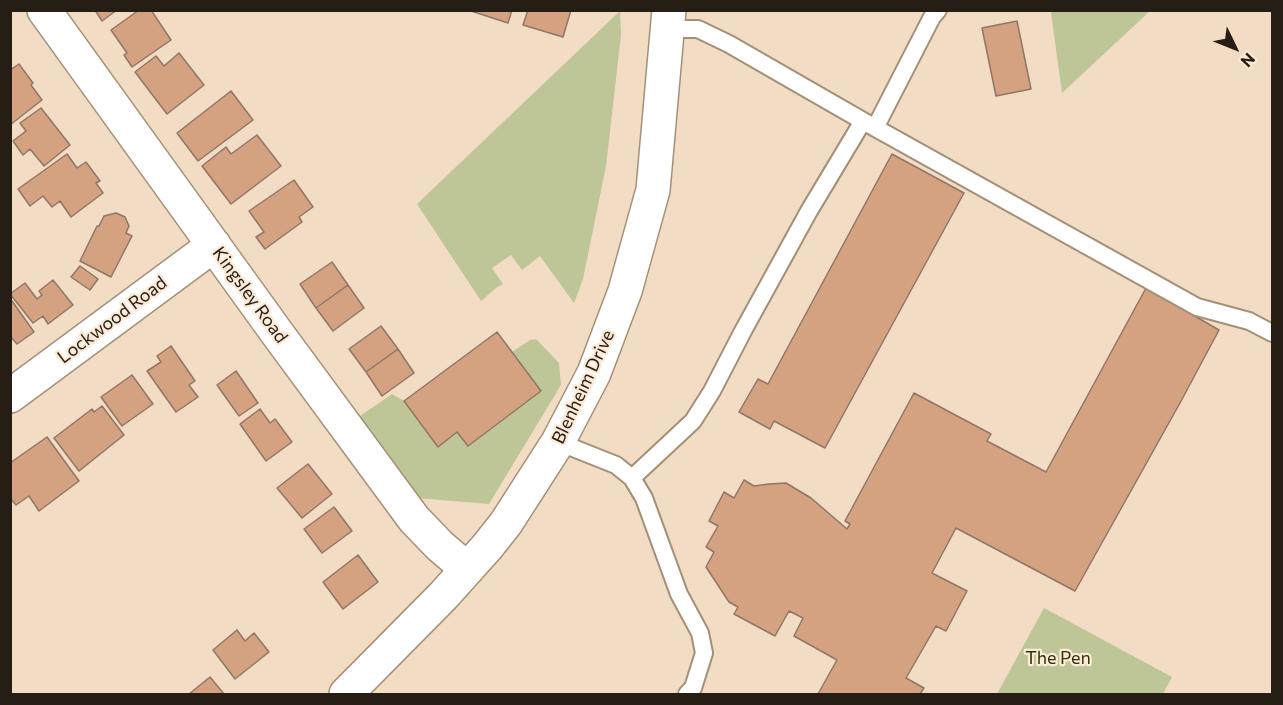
<!DOCTYPE html>
<style>
body{margin:0}
#map{position:relative;width:1283px;height:705px;overflow:hidden;background:#f2dcc3;font-family:Commissioner,sans-serif}
canvas{display:block}
.frame{position:absolute;inset:0;border:12px solid #261e14;pointer-events:none}
.north{position:absolute;left:1205px;top:18px;width:60px;height:60px;-webkit-text-stroke:4px #fcead6;paint-order:stroke;rotate:133deg;font-size:16px;font-weight:700;line-height:24px;text-align:center;color:#261e14}
.north::after{content:'';display:block;margin:auto;width:21px;height:27px;background:#261e14;clip-path:polygon(50% 0,100% 100%,50% 72%,0 100%)}
</style>
<div id="map">
<canvas width="1283" height="705"></canvas>
<div class="frame"></div>
<div class="north">N</div>
</div>
<script>
const c = document.querySelector('canvas').getContext('2d');
c.lineJoin = 'round';
function paint(path, color) { c.fillStyle = color; c.fill(path, 'evenodd'); }
const poly = rows => new Path2D(rows.map(r => 'M' + r).join(''));
function strokePath(path, color, width, dash) { c.strokeStyle = color; c.lineWidth = width; c.lineCap = dash ? 'butt' : 'round'; c.setLineDash(dash || []); c.stroke(path); }
function label(font, color, halo, rows, align = 'center') {
  c.font = font + ' Commissioner,sans-serif'; c.lineWidth = 4.5; c.setLineDash([]); c.textBaseline = 'middle'; c.strokeStyle = halo; c.fillStyle = color; for (const [text, x, y, turn = 0] of rows) {
    c.save(); c.translate(x, y); c.rotate((+turn || 0) * Math.PI / 180); c.textAlign = isNaN(turn) ? turn : align; if (halo) c.strokeText(text, 0, 0); c.fillText(text, 0, 0); c.restore();
  }
}
paint(poly([
 [620,11,621,35,606,166,583,279,574,303,540,256,522,270,511,255,492,268,503,284,496,288,481,301,417,204],
 [1053,11,1053,10,1150,11,1062,93,1051,13],
 [536,339,559,363,561,385,489,504,417,498,360,416,392,394,404,401,438,446,457,432,468,446,541,391,512,352,530,340],
 [1044,608,1172,677,1163,694,997,694]
]), '#bec697');
const building = poly([
 [95,10,117,10,102,21,95,10],
 [139,10,151,10,171,40,132,67,124,55,127,53,111,30,139,10],
 [468,10,512,10,508,23,468,10],
 [528,10,571,10,563,37,523,25,528,10],
 [1017,21,1031,89,996,96,982,28,1017,21],
 [179,53,204,85,167,114,135,72,156,56,164,66,179,53],
 [19,64,33,83,31,85,42,100,10,125,10,70,19,64],
 [231,91,253,120,198,161,177,133,231,91],
 [41,108,70,145,44,166,30,149,23,155,13,141,26,131,20,123,41,108],
 [257,135,281,166,231,204,202,166,226,147,231,154,257,135],
 [67,154,77,168,86,162,100,181,96,183,103,193,71,217,60,201,52,207,43,196,30,206,18,189,67,154],
 [892,154,964,193,825,448,774,421,770,429,739,412,758,379,768,384,892,154],
 [294,180,313,207,299,217,302,222,265,249,256,237,264,232,249,211,294,180],
 [116,213,125,217,129,226,126,233,132,236,111,277,80,261,97,226,99,226,104,216,116,213],
 [332,262,348,285,316,308,300,284,332,262],
 [80,266,98,279,90,290,71,277,80,266],
 [53,280,73,305,48,324,43,316,33,323,10,294,25,283,37,299,42,295,39,291,53,280],
 [348,285,364,308,333,331,316,308,348,285],
 [1146,288,1219,330,1180,403,1075,591,956,528,932,573,967,591,946,631,936,626,906,678,924,688,920,694,818,694,837,660,794,636,803,618,789,611,775,636,734,614,738,607,729,602,706,567,714,552,706,547,718,526,709,521,724,492,734,498,744,480,754,486,769,484,786,483,811,498,847,529,850,524,845,521,914,393,991,434,987,441,1046,472,1146,288],
 [10,298,34,332,17,344,10,336,10,298],
 [381,326,398,349,366,372,349,349,381,326],
 [497,332,541,391,468,446,457,432,438,447,404,401,497,332],
 [171,346,195,381,189,385,198,397,176,412,147,371,161,362,157,356,171,346],
 [398,349,414,373,382,396,366,372,398,349],
 [236,371,258,403,239,416,217,385,236,371],
 [132,375,153,404,122,426,101,397,132,375],
 [102,406,124,435,79,471,54,438,92,409,94,412,102,406],
 [260,409,270,423,275,419,292,442,266,461,240,424,260,409],
 [47,437,79,481,39,511,29,496,16,505,10,498,10,463,47,437],
 [308,464,332,494,302,518,277,488,308,464],
 [334,507,352,531,322,553,304,529,334,507],
 [358,555,378,582,343,609,323,582,358,555],
 [237,630,245,641,254,633,269,652,235,679,213,650,237,630],
 [210,677,224,694,189,694,210,677]
]);
paint(building, '#d4a181');
strokePath(building, '#917666', 1.5);
const service = poly([
 [668,29,698,29,729,44,863,121,1197,307,1249,321,1272,333],
 [875,128,932,17,938,10],
 [558,442,616,465,632,478,644,498,679,594,700,633,704,653,693,688,687,694],
 [632,478,693,421,712,391,743,331,809,211,863,121]
]);
const minor = poly([
 [44,10,277,333,414,519,440,546,467,569],
 [10,396,214,245]
]);
const tertiary = poly([
 [346,694,443,596,487,547,506,523,558,442,594,373,625,291,653,190,669,10]
]);
strokePath(service, '#a49078', 20);
strokePath(minor, '#a49078', 36);
strokePath(tertiary, '#a49078', 36);
strokePath(service, '#fff', 16);
strokePath(minor, '#fff', 33);
strokePath(tertiary, '#fff', 33);
label('18px', '#261e14', '#fcead6', [
 ["Kingsley Road",250,295,54],
 ["Lockwood Road",112,320,-37],
 ["Blenheim Drive",583,387,-65]
]);
label('18px', '#2f3408', '#fcead6', [
 ["The Pen",1058,658]
]);
</script>
